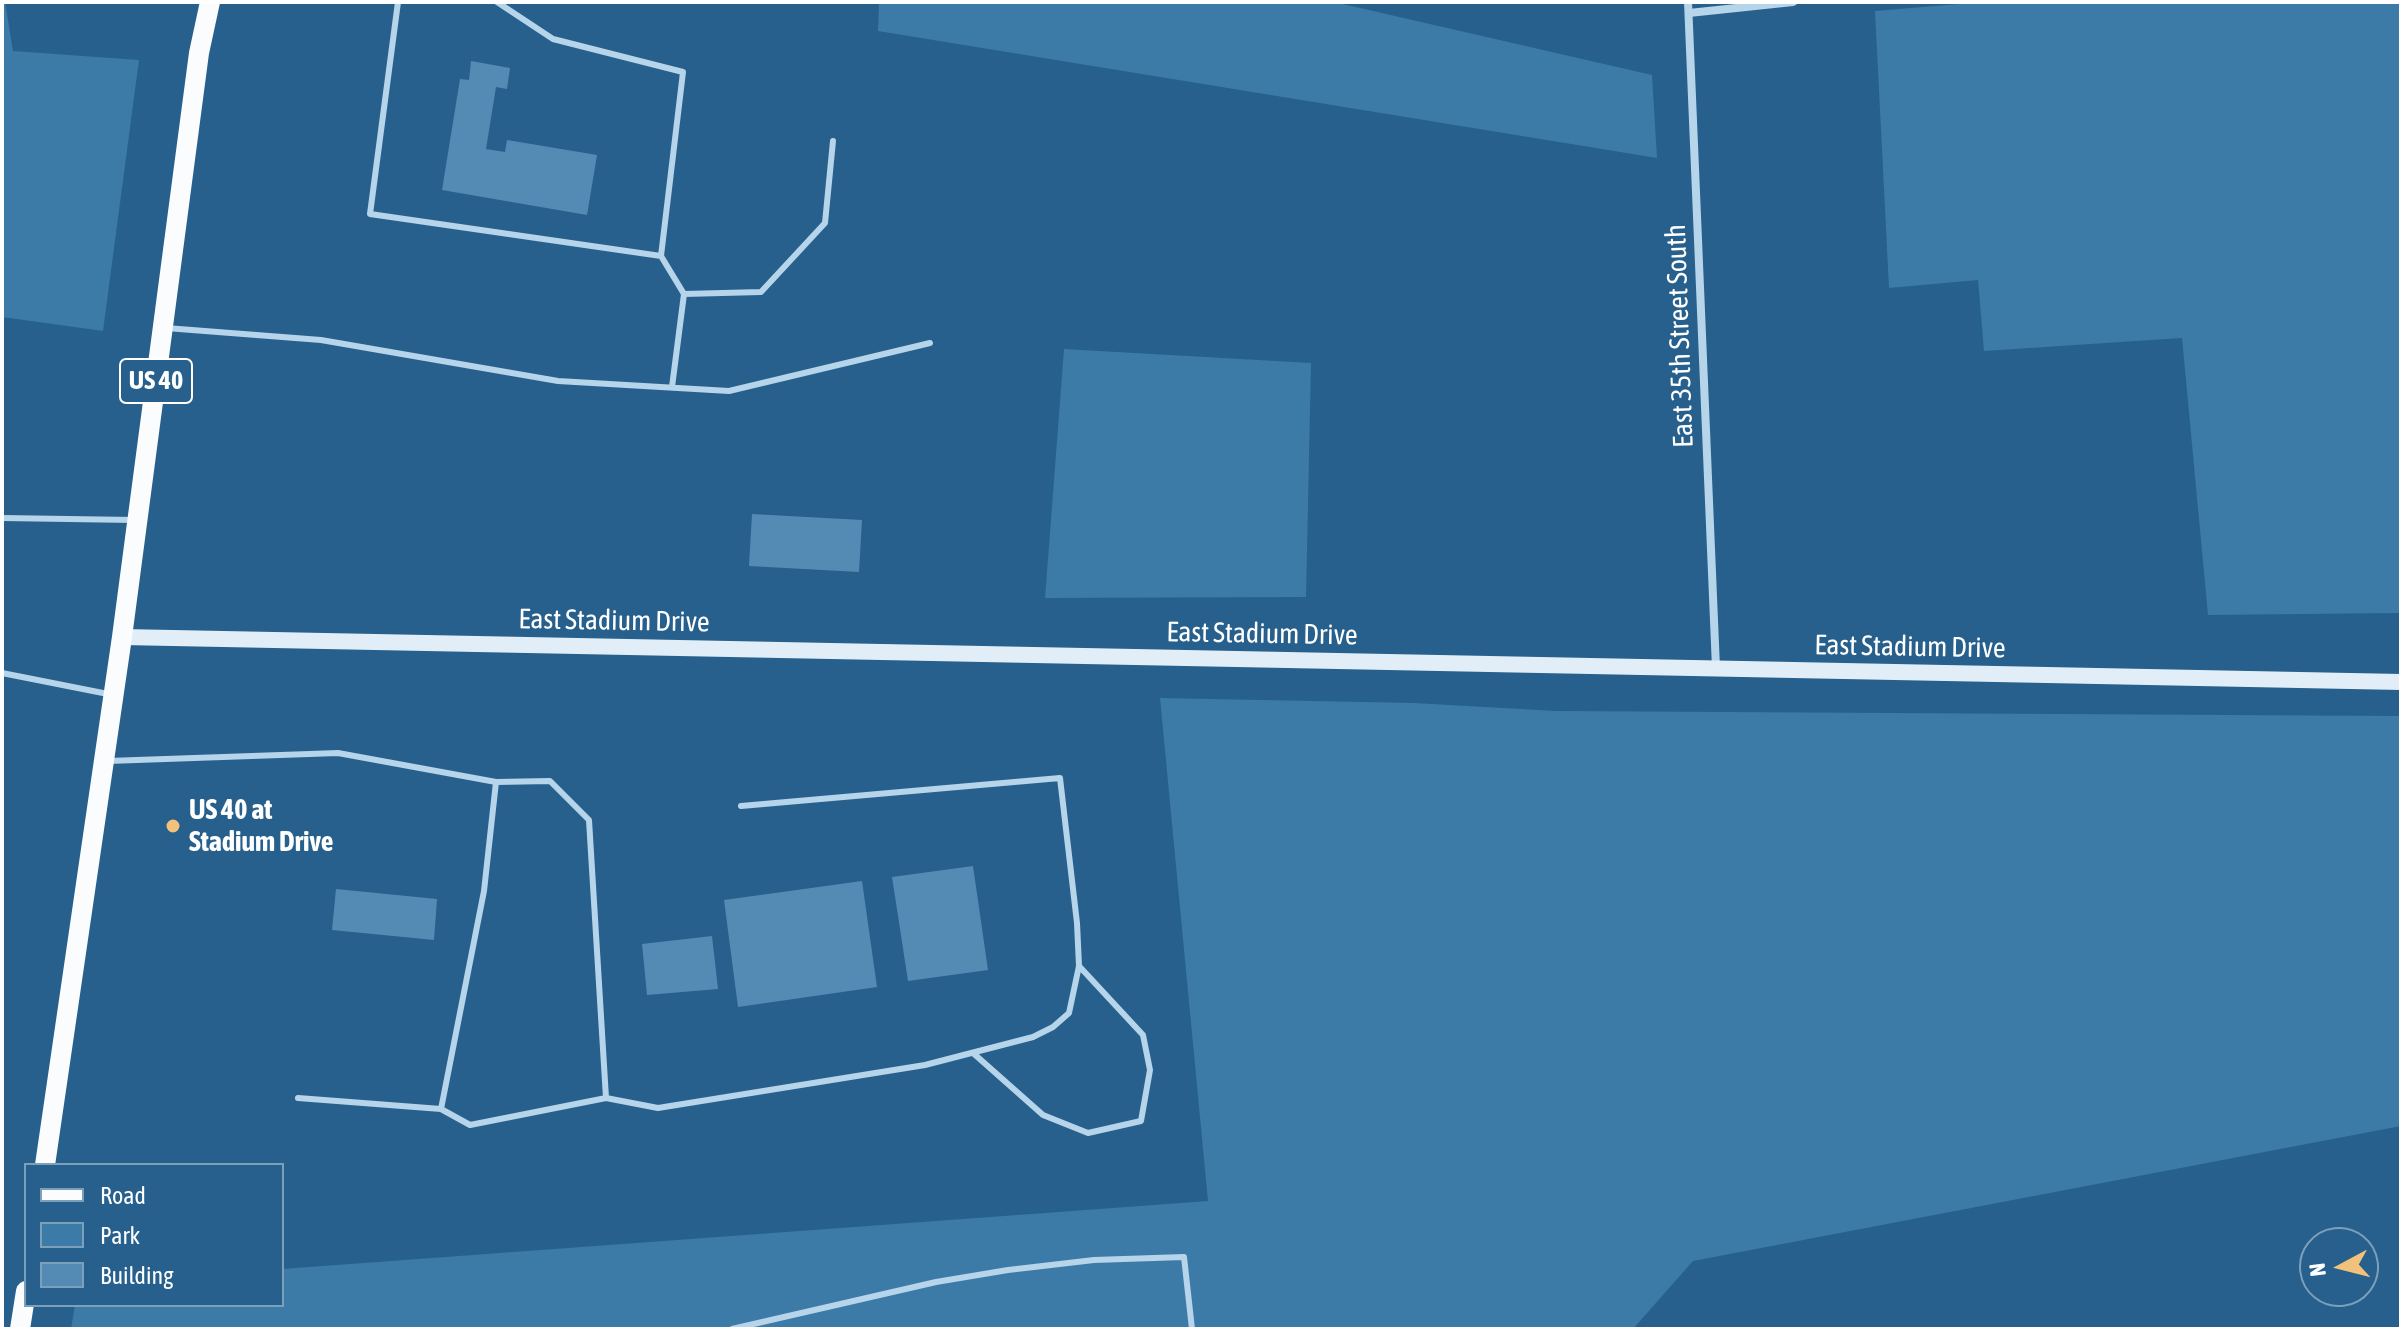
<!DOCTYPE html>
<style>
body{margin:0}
#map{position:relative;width:2403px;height:1331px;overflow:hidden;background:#27608c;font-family:"Asap Condensed",sans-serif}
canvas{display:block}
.frame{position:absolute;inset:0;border:4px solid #fff;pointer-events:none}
.legend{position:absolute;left:24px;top:1163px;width:260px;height:144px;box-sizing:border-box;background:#27608c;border:2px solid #7da0ba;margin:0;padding:10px 14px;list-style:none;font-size:24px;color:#fff}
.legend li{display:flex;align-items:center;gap:16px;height:40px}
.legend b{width:40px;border:2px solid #7da0ba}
.north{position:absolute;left:2299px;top:1227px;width:80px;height:80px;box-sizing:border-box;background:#27608c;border:2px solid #7da0ba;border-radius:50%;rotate:263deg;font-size:22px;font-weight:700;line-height:32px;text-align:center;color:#fff}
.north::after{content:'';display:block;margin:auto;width:28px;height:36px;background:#f2c17c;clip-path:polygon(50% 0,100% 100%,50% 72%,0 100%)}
</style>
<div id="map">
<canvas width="2403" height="1331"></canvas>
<div class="frame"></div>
<ul class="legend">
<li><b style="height:10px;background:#fafcfe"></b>Road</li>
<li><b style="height:22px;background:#3c7aa8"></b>Park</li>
<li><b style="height:22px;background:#548bb4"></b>Building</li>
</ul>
<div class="north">N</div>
</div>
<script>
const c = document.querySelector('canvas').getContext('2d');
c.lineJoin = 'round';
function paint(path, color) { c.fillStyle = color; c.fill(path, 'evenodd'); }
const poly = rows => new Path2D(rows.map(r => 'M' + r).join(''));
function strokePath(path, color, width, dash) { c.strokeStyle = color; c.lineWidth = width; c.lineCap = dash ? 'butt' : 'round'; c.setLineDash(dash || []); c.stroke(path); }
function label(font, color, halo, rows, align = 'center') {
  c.font = font + ' "Asap Condensed",sans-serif'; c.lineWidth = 6; c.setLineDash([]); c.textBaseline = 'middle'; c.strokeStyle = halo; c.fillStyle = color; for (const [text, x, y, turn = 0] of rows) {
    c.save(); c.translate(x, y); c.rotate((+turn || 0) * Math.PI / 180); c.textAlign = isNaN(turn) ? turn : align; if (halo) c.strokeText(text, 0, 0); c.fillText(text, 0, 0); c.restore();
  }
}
paint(poly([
 [2,2,5,2,13,51,139,60,103,331,2,317],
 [879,2,1334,2,1652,75,1657,158,878,31],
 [1982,2,2401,2,2401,613,2208,615,2182,338,1984,351,1978,280,1889,288,1875,11],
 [1064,349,1311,363,1306,597,1045,598],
 [1160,698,1414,703,1556,711,2401,716,2401,1126,1693,1261,1633,1329,71,1329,75,1305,282,1305,282,1269,1208,1201]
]), '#3c7aa8');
paint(poly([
 [471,61,510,68,507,89,496,87,486,149,505,152,507,140,597,155,587,215,442,190,460,79,469,80],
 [752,514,862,520,859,572,749,566],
 [973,866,988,970,908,981,892,877],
 [862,881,877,987,738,1007,724,900],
 [336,889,437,899,434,940,332,930],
 [712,936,718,989,647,995,642,944]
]), '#548bb4');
strokePath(poly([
 [398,2,370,214,661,256],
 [497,2,553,39,683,72,661,256,684,294,672,387],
 [684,294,761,292,825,223,833,141],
 [166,328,321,340,558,381,729,391,930,343],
 [2,518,134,520],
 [2,673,108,694],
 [108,761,338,753,496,782,550,781,589,820,606,1098,658,1108,925,1065,1033,1037,1053,1027,1069,1013,1079,966,1077,923,1060,778,741,806],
 [496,782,484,891,441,1109,470,1125,606,1098],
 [973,1053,1043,1115,1088,1133,1141,1121,1150,1070,1143,1035,1079,966],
 [298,1098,441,1109],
 [732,1329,936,1282,1008,1270,1094,1260,1184,1257,1192,1329]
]), '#b6d4ea', 6);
strokePath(poly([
 [1688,2,1716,668],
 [1689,13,1793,2]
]), '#b6d4ea', 8);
strokePath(poly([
 [122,637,2401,682]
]), '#e1eef8', 16);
strokePath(poly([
 [45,1165,122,637,199,53,210,2],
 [20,1329,26,1291]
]), '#fafcfe', 20);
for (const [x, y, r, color] of [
 [173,826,8,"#f2c17c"]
]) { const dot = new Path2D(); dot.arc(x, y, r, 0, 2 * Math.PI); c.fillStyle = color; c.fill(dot); strokePath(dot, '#27608c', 3); }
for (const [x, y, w] of [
 [156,381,72]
]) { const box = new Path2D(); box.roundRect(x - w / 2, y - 22, w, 44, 6); c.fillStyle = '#27608c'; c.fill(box); strokePath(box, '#fff', 2); }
label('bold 26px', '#fff', null, [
 ["US 40",156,381]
]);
label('28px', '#fff', '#27608c', [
 ["East 35th Street South",1680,336,-92],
 ["East Stadium Drive",614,621,1],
 ["East Stadium Drive",1262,634,1],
 ["East Stadium Drive",1910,647,1]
]);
label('bold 28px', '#fff', '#27608c', [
 ["US 40 at",189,810],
 ["Stadium Drive",189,842]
], 'left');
</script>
